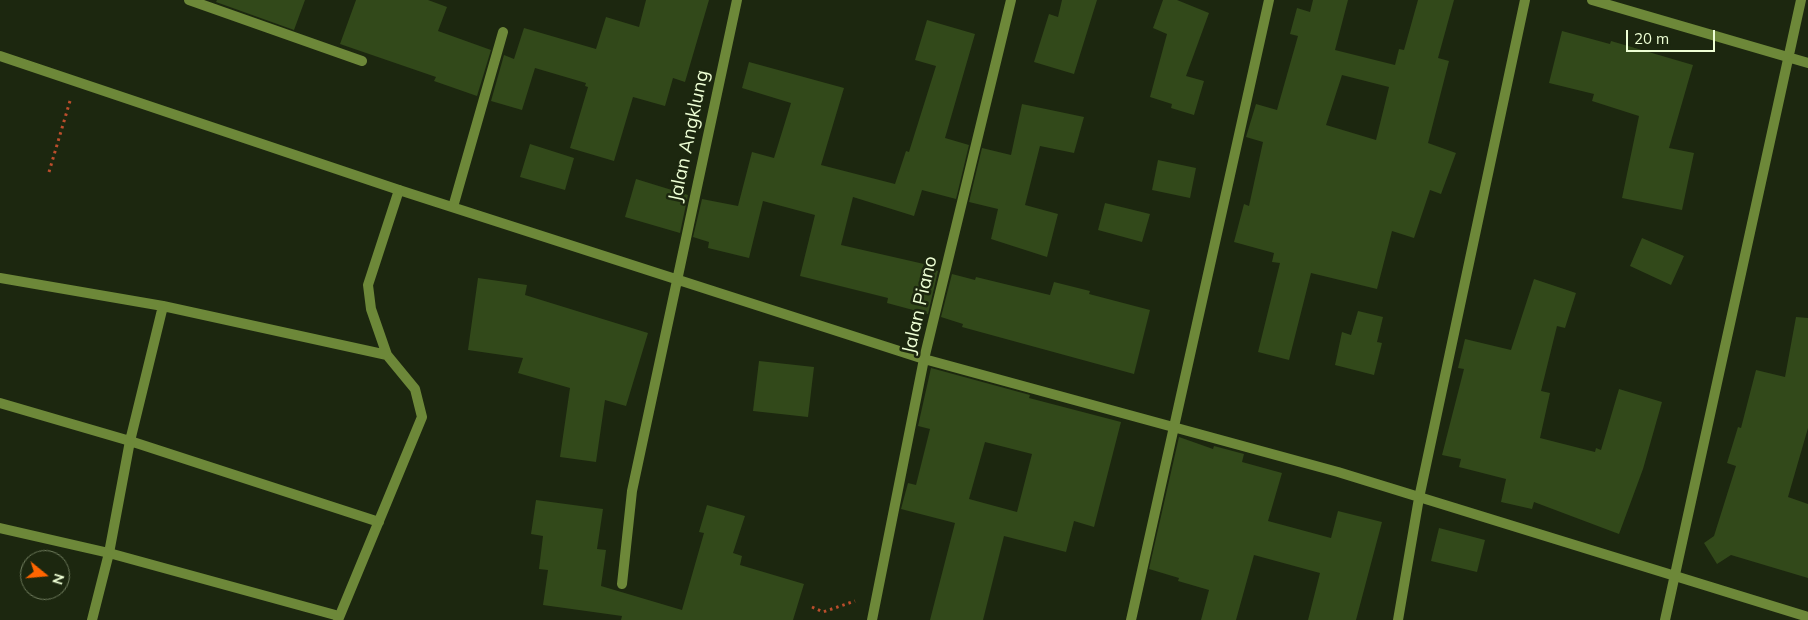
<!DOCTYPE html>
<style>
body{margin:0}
#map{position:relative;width:1808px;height:620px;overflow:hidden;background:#1c270f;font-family:Mulish,sans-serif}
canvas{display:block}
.north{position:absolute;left:20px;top:550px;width:50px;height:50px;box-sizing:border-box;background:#1c270f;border:1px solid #707d5e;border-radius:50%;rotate:107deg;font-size:14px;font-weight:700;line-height:20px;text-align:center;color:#eeffd5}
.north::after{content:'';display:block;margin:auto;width:18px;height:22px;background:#ff6501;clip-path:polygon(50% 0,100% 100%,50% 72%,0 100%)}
.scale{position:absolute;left:1626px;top:30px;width:89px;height:22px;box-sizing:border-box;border:2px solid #eeffd5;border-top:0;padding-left:6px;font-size:15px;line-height:18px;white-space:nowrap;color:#eeffd5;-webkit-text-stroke:4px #1c270f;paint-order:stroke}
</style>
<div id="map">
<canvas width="1808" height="620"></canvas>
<div class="north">N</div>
<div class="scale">20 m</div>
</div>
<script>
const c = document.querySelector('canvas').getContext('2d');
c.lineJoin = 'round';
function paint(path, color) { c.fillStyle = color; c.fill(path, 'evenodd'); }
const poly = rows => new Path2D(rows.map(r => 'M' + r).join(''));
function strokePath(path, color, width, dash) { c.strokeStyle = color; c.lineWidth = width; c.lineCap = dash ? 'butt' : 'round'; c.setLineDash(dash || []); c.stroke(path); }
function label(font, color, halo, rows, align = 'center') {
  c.font = font + ' Mulish,sans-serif'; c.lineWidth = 5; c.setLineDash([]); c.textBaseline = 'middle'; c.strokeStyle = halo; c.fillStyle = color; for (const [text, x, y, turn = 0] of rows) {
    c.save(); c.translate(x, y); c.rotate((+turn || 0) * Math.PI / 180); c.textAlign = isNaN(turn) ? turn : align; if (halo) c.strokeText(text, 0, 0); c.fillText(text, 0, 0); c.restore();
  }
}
paint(poly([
 [217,0,305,0,294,30,216,2],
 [356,0,428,0,447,7,438,31,491,50,477,96,434,81,436,77,340,44],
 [646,0,709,0,685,82,673,78,665,106,633,97,614,161,570,148,588,87,585,86,586,83,535,68,522,110,491,101,504,55,514,59,524,28,596,49,606,17,639,27],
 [1062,0,1097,0,1074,74,1034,62,1049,14,1058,17],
 [1163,0,1177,0,1209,13,1186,76,1204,81,1194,115,1171,108,1172,104,1150,97,1167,34,1153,28],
 [1313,0,1348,0,1335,50,1395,65,1399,49,1404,50,1418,0,1454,0,1438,58,1449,61,1428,143,1456,153,1441,194,1430,190,1414,238,1392,231,1377,289,1311,273,1289,360,1258,352,1280,263,1272,262,1274,253,1234,242,1244,204,1249,206,1263,142,1246,137,1256,104,1277,110,1298,36,1290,34,1297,8,1310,12],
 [1342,75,1389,87,1376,140,1326,125],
 [927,20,975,34,945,138,969,145,956,199,922,190,914,216,853,197,841,245,924,264,923,267,938,271,928,314,887,303,888,298,800,276,815,215,763,201,749,258,708,248,709,242,693,237,702,199,738,206,752,152,774,158,791,103,742,88,749,62,844,88,821,165,895,184,906,151,909,152,936,66,915,60],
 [1562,31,1610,44,1611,41,1693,65,1669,148,1694,153,1682,210,1622,198,1639,116,1592,101,1594,94,1549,83],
 [1022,104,1084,117,1074,153,1040,146,1025,205,1058,214,1047,257,991,239,998,209,969,202,982,148,1011,155],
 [530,144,574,158,565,190,520,177],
 [1158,160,1196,168,1190,198,1152,190],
 [636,179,688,195,680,233,625,217],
 [1105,203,1150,214,1142,242,1098,230],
 [1642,238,1684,256,1671,285,1630,266],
 [952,274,975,280,976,277,1050,295,1054,282,1090,291,1089,294,1150,310,1134,374,962,327,963,324,941,317],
 [478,278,527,285,525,295,648,333,626,406,605,400,596,462,560,457,570,388,518,373,523,358,468,350],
 [1534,279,1576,293,1565,328,1557,326,1541,391,1550,393,1540,438,1595,452,1596,448,1601,450,1619,389,1662,402,1643,469,1619,534,1534,502,1532,509,1501,502,1506,479,1459,467,1461,459,1442,455,1464,369,1458,368,1465,339,1511,350],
 [1358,311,1383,317,1377,342,1382,343,1374,375,1335,365,1342,332,1351,335],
 [1796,317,1808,318,1808,428,1788,497,1808,504,1808,578,1731,555,1717,564,1704,543,1714,536,1736,466,1727,463,1738,427,1741,428,1756,370,1785,377],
 [759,361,814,367,808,417,753,411],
 [931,368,1030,395,1029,398,1121,422,1094,527,1074,521,1066,552,1004,536,983,620,930,620,955,523,901,509,908,483,916,485,930,429,918,426],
 [985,442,1032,454,1017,512,969,499],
 [1179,437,1213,449,1214,446,1244,454,1242,462,1282,473,1268,521,1331,538,1338,511,1382,522,1356,620,1308,620,1320,573,1254,555,1236,620,1201,620,1209,590,1178,581,1179,578,1149,569],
 [536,500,603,509,597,549,606,550,601,586,682,610,704,533,699,532,707,505,745,516,733,553,742,556,740,565,804,584,793,620,621,620,622,616,543,605,548,570,539,569,543,536,531,534],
 [1439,528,1485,540,1477,572,1431,561]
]), '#32491a');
strokePath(poly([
 [49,172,70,101],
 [812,607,823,612,855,601]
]), '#bc4e2c', 3, [2.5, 4]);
strokePath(poly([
 [0,278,163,306],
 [387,355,371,309,368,285,399,190],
 [0,403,130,441,379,522],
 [0,528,109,553,339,616],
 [92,620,109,553,130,441,163,306,387,355,415,389,422,417,338,620]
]), '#6d8839', 10);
strokePath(poly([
 [189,0,362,61],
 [1592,0,1808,63],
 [0,56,399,190,924,359,1338,472,1808,617],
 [453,207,503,32],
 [622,584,632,491,737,0],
 [872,620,924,359,1011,0],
 [1131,620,1269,0],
 [1398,620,1419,498,1525,0],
 [1665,620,1801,0]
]), '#6d8839', 10);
label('19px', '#eeffd5', '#1c270f', [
 ["Jalan Angklung",689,136,-78],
 ["Jalan Piano",920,305,-77]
]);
</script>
